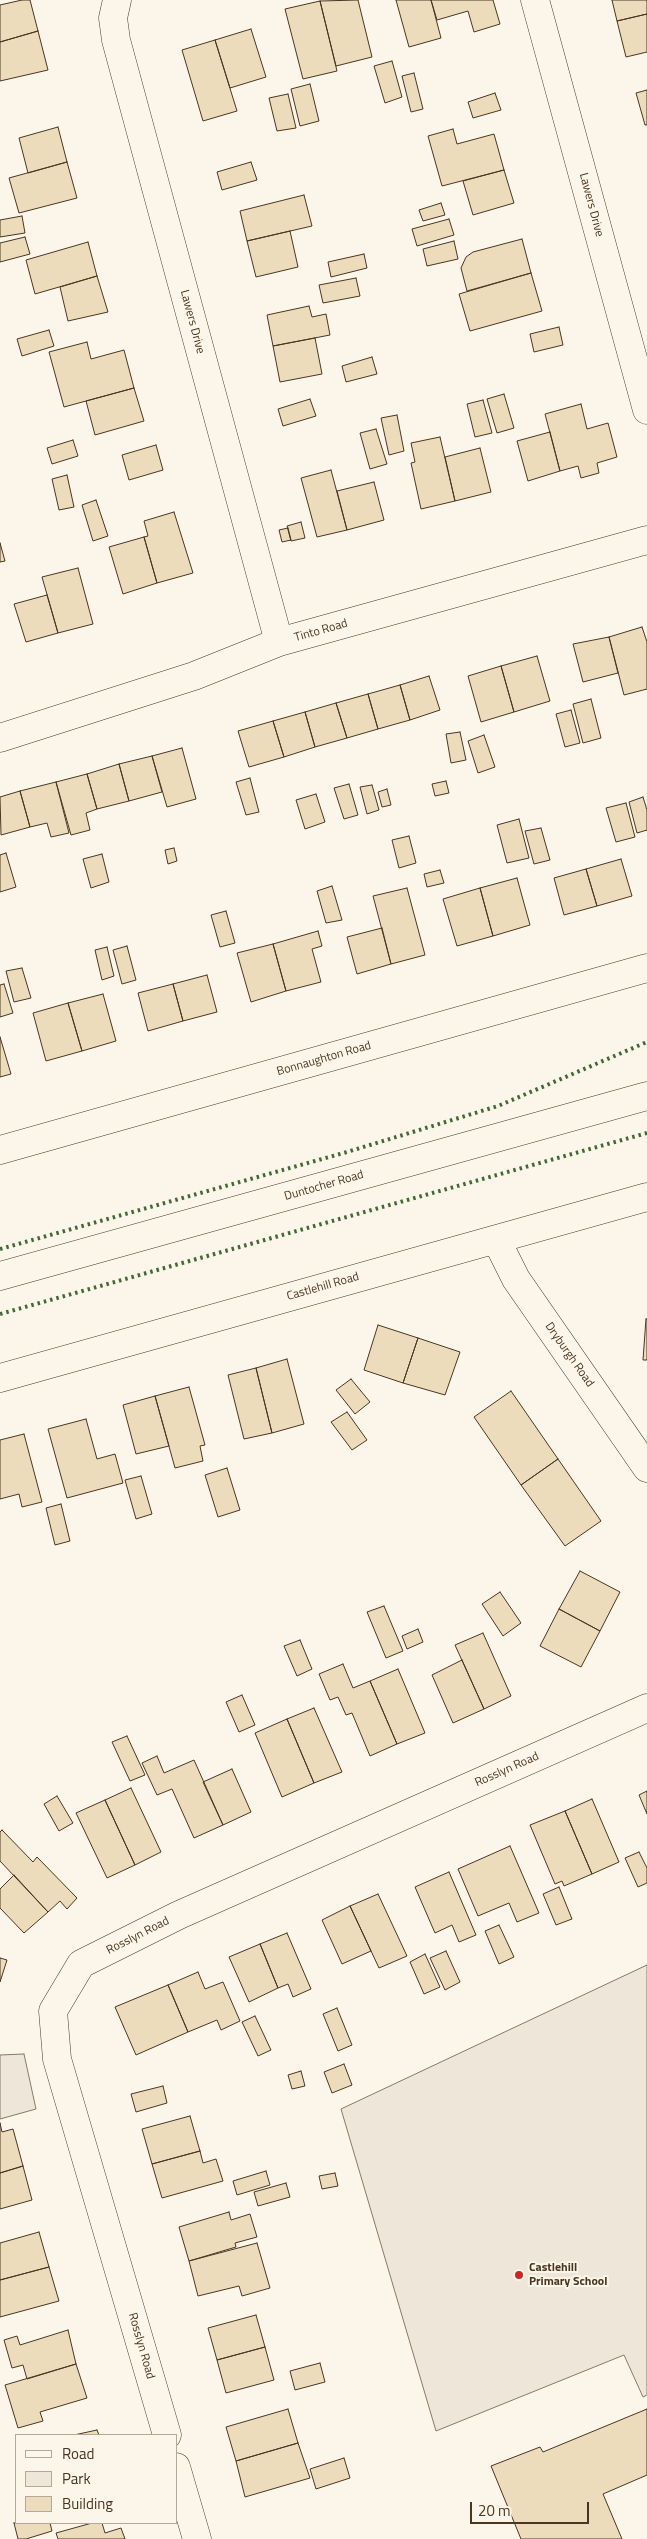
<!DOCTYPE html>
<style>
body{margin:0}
#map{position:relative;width:647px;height:2539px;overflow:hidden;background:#fbf6e9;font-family:"Titillium Web",sans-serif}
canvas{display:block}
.legend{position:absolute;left:15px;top:2434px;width:162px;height:90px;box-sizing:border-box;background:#fbf6e9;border:1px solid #b4a999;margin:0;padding:6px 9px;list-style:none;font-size:15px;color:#4a3520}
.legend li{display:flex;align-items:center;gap:10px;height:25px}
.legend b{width:25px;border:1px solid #b4a999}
.scale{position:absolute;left:470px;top:2502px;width:119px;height:22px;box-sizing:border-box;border:2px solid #4a3520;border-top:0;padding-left:6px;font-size:15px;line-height:18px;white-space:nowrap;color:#4a3520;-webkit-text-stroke:4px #fbf6e9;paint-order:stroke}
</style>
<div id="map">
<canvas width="647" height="2539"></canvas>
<ul class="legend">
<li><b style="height:6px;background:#fbf6e9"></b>Road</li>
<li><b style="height:14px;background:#ede6d9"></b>Park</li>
<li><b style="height:14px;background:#ecdcbc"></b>Building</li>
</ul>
<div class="scale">20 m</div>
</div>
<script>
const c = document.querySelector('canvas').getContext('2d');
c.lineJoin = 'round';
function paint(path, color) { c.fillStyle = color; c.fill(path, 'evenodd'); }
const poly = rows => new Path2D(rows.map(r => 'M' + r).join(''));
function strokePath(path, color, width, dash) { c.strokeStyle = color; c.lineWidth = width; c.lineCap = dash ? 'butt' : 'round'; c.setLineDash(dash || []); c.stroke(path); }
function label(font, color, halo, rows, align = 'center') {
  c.font = font + ' "Titillium Web",sans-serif'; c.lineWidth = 4; c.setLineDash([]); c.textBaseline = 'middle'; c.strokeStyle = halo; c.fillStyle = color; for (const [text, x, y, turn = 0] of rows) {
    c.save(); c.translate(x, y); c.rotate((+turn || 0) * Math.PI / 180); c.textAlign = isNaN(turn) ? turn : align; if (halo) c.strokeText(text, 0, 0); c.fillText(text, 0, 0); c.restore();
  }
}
const green = poly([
 [647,1965,647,2395,643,2397,624,2355,436,2431,341,2109,647,1965],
 [24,2054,36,2109,0,2119,0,2055,24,2054]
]);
paint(green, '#ede6d9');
strokePath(green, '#887966', 1);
const building = poly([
 [22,0,30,0,38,31,0,42,0,5,22,0],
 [358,0,372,57,336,66,320,1,358,0],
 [396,0,431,0,441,38,409,47,396,0],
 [431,0,493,0,500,24,474,32,468,11,437,20,431,0],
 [612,0,647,0,647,14,617,21,612,0],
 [320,1,337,71,303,79,285,9,320,1],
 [647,14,647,52,626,57,617,21,647,14],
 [251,29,266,77,230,88,215,40,251,29],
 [38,31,48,70,0,81,0,42,38,31],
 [215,40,237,111,203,121,182,50,215,40],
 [392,61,402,97,385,103,374,66,392,61],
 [414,73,423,109,411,112,402,76,414,73],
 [310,84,319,121,300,126,291,89,310,84],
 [647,90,647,125,645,125,636,93,647,90],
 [495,93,501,110,473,118,468,102,495,93],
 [288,94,296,128,277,131,269,98,288,94],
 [58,127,67,162,28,173,19,138,58,127],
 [453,129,457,144,494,134,504,170,442,186,428,136,453,129],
 [67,162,77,198,19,213,9,178,67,162],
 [251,162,257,180,222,190,217,172,251,162],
 [504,170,514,203,473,215,463,181,504,170],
 [304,195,312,226,247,241,240,211,304,195],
 [441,203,445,215,423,221,419,210,441,203],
 [22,216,25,233,0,237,0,220,22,216],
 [449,219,454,235,417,246,412,229,449,219],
 [290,231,298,267,256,277,247,241,290,231],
 [25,237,30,254,0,262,0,243,25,237],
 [522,239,531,273,467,291,461,268,466,257,473,252,522,239],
 [454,241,458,259,427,266,423,249,454,241],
 [88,242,97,276,35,294,26,260,88,242],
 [364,254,367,268,331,277,328,262,364,254],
 [531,273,542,311,470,331,459,294,531,273],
 [97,276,108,312,68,321,60,287,97,276],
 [356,278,360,296,323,303,319,285,356,278],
 [309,306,312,317,326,314,330,335,273,346,267,315,309,306],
 [559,327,563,345,534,352,530,334,559,327],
 [49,330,54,346,22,356,17,339,49,330],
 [315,338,322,374,280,382,273,346,315,338],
 [87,342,91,359,124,350,134,388,64,407,49,352,87,342],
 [372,357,377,374,346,382,342,366,372,357],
 [134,388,144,421,95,435,86,401,134,388],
 [504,394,514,428,497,433,487,399,504,394],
 [310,399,316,416,283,426,278,409,310,399],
 [483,400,492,433,475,437,467,404,483,400],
 [581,404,587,429,608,423,617,457,597,463,599,473,581,478,578,466,560,471,545,414,581,404],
 [397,415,404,451,389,455,381,418,397,415],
 [376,429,387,464,370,469,360,433,376,429],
 [550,432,560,471,528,481,517,441,550,432],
 [440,437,455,501,421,509,411,463,415,462,411,443,440,437],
 [73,440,78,456,52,464,47,448,73,440],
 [156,445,163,470,129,480,122,455,156,445],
 [480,448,491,492,455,501,445,457,480,448],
 [331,470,347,530,317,537,301,478,331,470],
 [67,475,74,507,59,510,52,479,67,475],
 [374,482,384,520,347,530,337,491,374,482],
 [96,500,108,536,93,541,82,505,96,500],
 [174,512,193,573,157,583,144,537,148,536,144,521,174,512],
 [301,522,305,538,291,541,287,526,301,522],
 [288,528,291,540,282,542,279,530,288,528],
 [144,537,157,583,123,594,109,547,144,537],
 [0,543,5,561,0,562,0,543],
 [78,568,93,624,58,633,42,577,78,568],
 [47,595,58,633,26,642,14,604,47,595],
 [642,627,647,642,647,689,624,695,609,637,642,627],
 [609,637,618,673,583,682,573,644,609,637],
 [537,656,550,701,514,712,501,666,537,656],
 [501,666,514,712,481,722,468,676,501,666],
 [429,676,440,710,410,720,400,685,429,676],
 [400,685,410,720,378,729,368,694,400,685],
 [368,694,378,729,347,738,336,703,368,694],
 [591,699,601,738,583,743,573,704,591,699],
 [336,703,347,738,315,747,305,712,336,703],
 [571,710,580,743,565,747,556,714,571,710],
 [305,712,315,747,284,757,273,721,305,712],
 [273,721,284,757,249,767,238,731,273,721],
 [460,732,466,760,451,763,446,734,460,732],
 [484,735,495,767,478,773,468,741,484,735],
 [182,748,196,799,167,807,152,756,182,748],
 [152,756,162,792,129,801,119,764,152,756],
 [119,764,129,801,97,809,87,774,119,764],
 [87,774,97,809,86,813,90,830,71,835,56,782,87,774],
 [250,778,259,812,246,815,236,782,250,778],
 [446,781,449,793,435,796,432,784,446,781],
 [56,782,69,833,51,837,47,823,30,827,20,791,56,782],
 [349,784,358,815,344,819,334,788,349,784],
 [372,785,379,810,367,814,360,787,372,785],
 [387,789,391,805,382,807,378,792,387,789],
 [20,791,30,827,1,835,0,797,20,791],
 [316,794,325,822,305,829,296,800,316,794],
 [643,797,647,810,647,830,637,833,629,802,643,797],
 [626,803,635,837,616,842,606,808,626,803],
 [519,819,529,858,507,863,497,825,519,819],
 [541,828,550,860,534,864,525,831,541,828],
 [409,836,416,863,399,868,392,840,409,836],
 [174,848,177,861,168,864,165,850,174,848],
 [6,853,16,887,0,892,0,855,6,853],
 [102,854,109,882,91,888,83,859,102,854],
 [621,859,632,896,597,906,586,869,621,859],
 [586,869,597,906,564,915,554,878,586,869],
 [440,870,444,883,427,887,424,874,440,870],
 [517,878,530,925,493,936,480,888,517,878],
 [332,886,342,920,326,923,317,891,332,886],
 [407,888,425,955,391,964,373,896,407,888],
 [480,888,493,936,457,946,443,899,480,888],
 [226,911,235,943,220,947,211,915,226,911],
 [382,928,391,964,357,974,347,937,382,928],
 [318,931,322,946,312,949,321,982,286,991,273,944,318,931],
 [273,944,286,991,251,1002,237,953,273,944],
 [127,946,136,980,122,984,113,950,127,946],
 [107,947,114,976,102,980,95,950,107,947],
 [22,968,31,998,14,1002,6,971,22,968],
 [207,975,217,1012,183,1021,173,984,207,975],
 [4,984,13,1013,0,1017,0,985,4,984],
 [173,984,183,1021,148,1031,138,993,173,984],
 [103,994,116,1041,82,1051,68,1003,103,994],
 [68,1003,82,1051,46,1061,33,1013,68,1003],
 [0,1037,11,1074,0,1077,0,1037],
 [646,1319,647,1319,647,1360,643,1360,646,1319],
 [378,1325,418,1338,403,1383,364,1370,378,1325],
 [418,1338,460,1352,445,1395,403,1383,418,1338],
 [287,1359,304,1424,272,1433,256,1368,287,1359],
 [256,1368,272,1433,244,1439,228,1375,256,1368],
 [351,1379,370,1402,355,1414,336,1390,351,1379],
 [189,1387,205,1445,200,1446,203,1461,175,1468,155,1396,189,1387],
 [511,1391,558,1459,521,1485,474,1417,511,1391],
 [155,1396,169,1446,136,1454,123,1405,155,1396],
 [347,1412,367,1440,352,1450,331,1422,347,1412],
 [86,1419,97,1459,115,1454,123,1483,67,1498,48,1429,86,1419],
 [24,1434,42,1502,22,1507,19,1494,0,1499,0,1440,24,1434],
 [558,1459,601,1521,565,1546,521,1485,558,1459],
 [227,1468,240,1510,218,1517,205,1475,227,1468],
 [141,1476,152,1514,136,1519,125,1480,141,1476],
 [61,1504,70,1541,55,1545,46,1508,61,1504],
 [580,1571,620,1592,600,1631,559,1609,580,1571],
 [500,1592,521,1623,503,1636,482,1604,500,1592],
 [384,1606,403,1651,386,1658,367,1612,384,1606],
 [559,1609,600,1631,581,1667,540,1646,559,1609],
 [418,1629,423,1642,407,1649,402,1636,418,1629],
 [483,1633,511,1696,484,1709,455,1645,483,1633],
 [300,1640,312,1669,297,1676,284,1646,300,1640],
 [462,1660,484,1709,453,1723,432,1675,462,1660],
 [343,1664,353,1688,370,1681,397,1744,370,1756,352,1713,346,1715,338,1697,330,1700,319,1674,343,1664],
 [398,1669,425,1733,397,1744,370,1681,398,1669],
 [242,1695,255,1725,239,1732,226,1702,242,1695],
 [314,1708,342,1772,314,1783,287,1719,314,1708],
 [287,1719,314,1783,282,1797,255,1733,287,1719],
 [127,1736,145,1775,130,1781,112,1742,127,1736],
 [157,1756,164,1773,194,1760,223,1825,194,1838,172,1789,157,1795,142,1763,157,1756],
 [232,1769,251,1812,223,1825,203,1782,232,1769],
 [131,1788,161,1852,135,1865,105,1800,131,1788],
 [647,1791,647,1814,639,1795,647,1791],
 [57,1796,73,1823,59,1831,44,1804,57,1796],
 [592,1799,619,1862,592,1874,565,1811,592,1799],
 [105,1800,135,1865,107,1878,76,1813,105,1800],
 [565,1811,592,1874,564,1886,562,1881,555,1884,530,1825,565,1811],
 [2,1830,33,1862,37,1857,77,1898,67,1909,60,1901,48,1912,0,1861,0,1832,2,1830],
 [510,1846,539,1913,517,1922,509,1903,478,1916,458,1869,510,1846],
 [639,1852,647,1868,647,1883,638,1887,625,1858,639,1852],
 [449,1872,476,1935,459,1942,452,1925,435,1933,415,1887,449,1872],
 [14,1875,48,1912,24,1933,0,1908,0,1889,14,1875],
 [559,1887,572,1919,556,1925,543,1894,559,1887],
 [378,1894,407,1956,379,1968,350,1906,378,1894],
 [350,1906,371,1951,342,1964,322,1920,350,1906],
 [499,1925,514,1957,499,1964,485,1931,499,1925],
 [287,1933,311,1989,293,1997,288,1984,278,1988,260,1944,287,1933],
 [260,1944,278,1988,249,2002,229,1957,260,1944],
 [446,1951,460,1982,445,1990,430,1958,446,1951],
 [425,1954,440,1987,424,1994,410,1962,425,1954],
 [0,1958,7,1960,0,1982,0,1958],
 [198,1972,205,1989,223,1982,240,2021,221,2030,217,2020,188,2032,168,1985,198,1972],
 [168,1985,188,2032,136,2055,115,2007,168,1985],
 [337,2008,352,2045,338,2051,323,2014,337,2008],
 [255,2016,271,2050,258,2056,242,2022,255,2016],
 [344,2064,352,2085,332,2093,324,2072,344,2064],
 [301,2071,305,2086,292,2089,288,2075,301,2071],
 [163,2086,167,2103,136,2112,131,2094,163,2086],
 [190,2116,200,2151,152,2164,142,2129,190,2116],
 [0,2123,2,2132,13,2129,23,2166,0,2173,0,2123],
 [200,2151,203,2163,216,2159,223,2181,162,2198,152,2164,200,2151],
 [23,2166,32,2200,0,2209,0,2173,23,2166],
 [266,2171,270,2185,237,2195,233,2181,266,2171],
 [335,2173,338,2186,322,2189,319,2176,335,2173],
 [286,2183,290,2197,258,2206,254,2192,286,2183],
 [229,2212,231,2220,250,2214,257,2237,235,2243,236,2247,189,2261,179,2227,229,2212],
 [39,2232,49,2267,0,2280,0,2243,39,2232],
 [257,2243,270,2288,242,2296,239,2286,198,2296,189,2261,257,2243],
 [49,2267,59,2301,0,2317,0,2280,49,2267],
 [256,2315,265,2347,217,2360,208,2328,256,2315],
 [68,2330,76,2364,27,2379,23,2365,12,2368,4,2340,17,2336,20,2345,68,2330],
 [265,2347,274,2380,226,2393,217,2360,265,2347],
 [320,2363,325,2382,295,2390,290,2371,320,2363],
 [76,2364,87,2398,40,2412,43,2421,18,2428,5,2385,76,2364],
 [288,2409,298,2443,236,2461,226,2427,288,2409],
 [647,2409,647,2475,603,2494,622,2539,521,2539,491,2466,540,2447,543,2452,647,2409],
 [97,2430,99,2435,74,2435,97,2430],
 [298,2443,310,2478,245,2497,236,2461,298,2443],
 [344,2458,350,2478,316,2489,310,2469,344,2458],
 [14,2523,50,2523,52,2531,26,2539,18,2539,14,2523],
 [92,2523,102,2523,105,2533,121,2528,125,2539,58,2539,56,2533,92,2523]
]);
paint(building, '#ecdcbc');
strokePath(building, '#4a3520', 1);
const street = poly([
 [117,0,113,18,116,40,279,642],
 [535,0,647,410],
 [0,738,194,676,279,642,647,540],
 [0,1150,647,968],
 [496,1239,516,1279,647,1468],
 [0,1378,647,1197],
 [167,2435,57,2059,53,2011,81,1964,179,1915,647,1708],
 [176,2467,197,2539]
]);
const primary = poly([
 [0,1276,647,1096]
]);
strokePath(street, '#4a3520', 29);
strokePath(primary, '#4a3520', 29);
strokePath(street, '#fbf6e9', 28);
strokePath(primary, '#fbf6e9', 28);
strokePath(poly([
 [0,1249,347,1152,498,1106,647,1042],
 [0,1314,647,1133]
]), '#436837', 4, [2.5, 4]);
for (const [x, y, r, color] of [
 [519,2275,5,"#c62828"]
]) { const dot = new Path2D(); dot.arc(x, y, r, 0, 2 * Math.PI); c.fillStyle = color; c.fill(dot); strokePath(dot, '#fbf6e9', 2); }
label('12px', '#4a3520', '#fbf6e9', [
 ["Lawers Drive",591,205,75],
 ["Lawers Drive",192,322,75],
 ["Tinto Road",321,631,-16],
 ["Bonnaughton Road",324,1059,-16],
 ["Duntocher Road",324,1186,-16],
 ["Castlehill Road",323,1287,-16],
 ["Dryburgh Road",569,1355,55],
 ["Rosslyn Road",507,1770,-24],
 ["Rosslyn Road",138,1936,-27],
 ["Rosslyn Road",141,2346,74]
]);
label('bold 12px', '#4a3520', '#fbf6e9', [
 ["Castlehill",529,2268],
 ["Primary School",529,2282]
], 'left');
</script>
